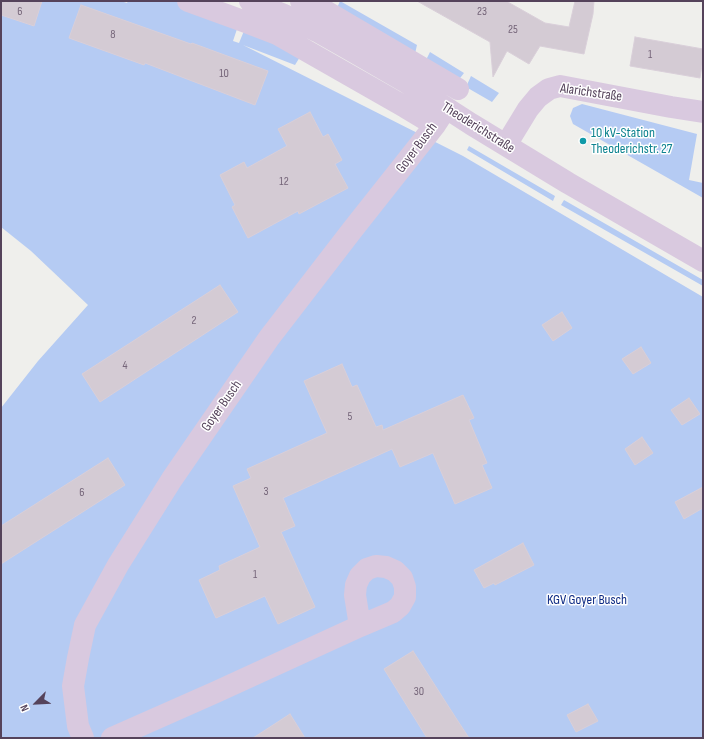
<!DOCTYPE html>
<meta charset="utf-8">
<style>
body{margin:0}
#map{position:relative;width:704px;height:739px;overflow:hidden;background:#efefec;font-family:"Sofia Sans Condensed",sans-serif}
canvas{display:block}
.frame{position:absolute;inset:0;border:2px solid #55435b;pointer-events:none}
.north{position:absolute;left:16px;top:683px;width:40px;height:40px;-webkit-text-stroke:3px #fff;paint-order:stroke;rotate:246deg;font-size:11px;font-weight:700;line-height:16px;text-align:center;color:#55435b}
.north::after{content:'';display:block;margin:auto;width:14px;height:18px;background:#55435b;clip-path:polygon(50% 0,100% 100%,50% 72%,0 100%)}
</style>
<div id="map">
<canvas width="704" height="739"></canvas>
<div class="frame"></div>
<div class="north">N</div>
</div>
<script>
const c = document.querySelector('canvas').getContext('2d');
c.lineJoin = 'round';
function paint(path, color) { c.fillStyle = color; c.fill(path, 'evenodd'); }
const poly = rows => new Path2D(rows.map(r => 'M' + r).join(''));
function strokePath(path, color, width, dash) { c.strokeStyle = color; c.lineWidth = width; c.lineCap = dash ? 'butt' : 'round'; c.setLineDash(dash || []); c.stroke(path); }
function label(font, color, halo, rows, align = 'center') {
  c.font = font + ' "Sofia Sans Condensed",sans-serif'; c.lineWidth = 3; c.setLineDash([]); c.textBaseline = 'middle'; c.strokeStyle = halo; c.fillStyle = color; for (const [text, x, y, turn = 0] of rows) {
    c.save(); c.translate(x, y); c.rotate((+turn || 0) * Math.PI / 180); c.textAlign = isNaN(turn) ? turn : align; if (halo) c.strokeText(text, 0, 0); c.fillText(text, 0, 0); c.restore();
  }
}
paint(poly([
 [1,1,121,1,127,3,128,1,177,1,239,23,233,41,239,43,246,26,303,52,295,65,243,45,463,156,703,297,703,738,1,738,1,408,38,361,88,305,31,251,1,227],
 [340,1,417,45,414,58,335,13],
 [430,52,464,73,457,82,424,64],
 [471,76,499,93,492,102,466,87],
 [582,104,697,134,689,180,703,183,703,198,573,124,570,116,573,108],
 [469,146,555,196,553,201,467,150],
 [564,200,703,280,703,286,561,205]
]), '#b5cbf3');
const building = poly([
 [1,1,42,1,34,26,1,15,1,1],
 [417,1,506,1,545,23,569,27,575,1,594,1,593,14,584,54,540,46,529,64,507,51,493,77,490,42,417,1],
 [81,5,191,44,192,43,268,71,255,105,145,63,144,65,69,38,81,5],
 [635,37,703,49,703,59,700,78,630,66,635,37],
 [310,112,323,137,328,134,342,160,335,164,348,188,299,214,298,211,248,238,232,207,235,205,220,175,244,162,247,168,287,146,278,129,310,112],
 [220,285,238,312,100,402,82,374,220,285],
 [562,312,572,328,553,341,542,325,562,312],
 [641,347,651,363,633,374,622,359,641,347],
 [342,364,352,387,357,385,376,427,382,425,383,430,463,395,474,418,469,420,487,463,482,465,492,488,455,504,433,453,400,467,392,449,283,498,295,526,281,532,315,607,278,624,265,596,216,618,199,580,220,570,219,566,260,547,233,486,251,478,247,469,327,433,304,381,342,364],
 [689,398,700,414,682,425,671,410,689,398],
 [642,437,653,453,635,465,625,449,642,437],
 [108,458,125,485,1,564,1,526,108,458],
 [703,487,703,508,684,519,675,502,703,487],
 [523,543,534,565,495,585,494,583,484,588,474,570,523,543],
 [413,651,454,715,469,738,427,738,384,669,413,651],
 [588,704,598,721,576,732,567,715,588,704],
 [290,714,305,738,253,738,290,714]
]);
paint(building, '#d4cbd4');
strokePath(building, '#d9cfd9', 1);
strokePath(poly([
 [188,1,243,21,277,34,405,107,435,125],
 [250,1,284,15,317,31,354,52,406,82,471,124,568,183,703,261],
 [301,1,327,12,458,89],
 [506,145,528,109,538,97,549,89,560,86,671,107,703,112],
 [83,738,78,726,73,686,78,658,85,625,118,565,172,479,269,338,353,229,421,143,435,125,446,108],
 [112,738,216,692,360,626,393,612,400,606,405,597,405,587,402,578,395,571,386,567,376,566,367,569,360,576,356,585,355,595,360,626]
]), '#d9c9df', 22);
for (const [x, y, r, color] of [
 [583,141,4,"#0f9aa8"]
]) { const dot = new Path2D(); dot.arc(x, y, r, 0, 2 * Math.PI); c.fillStyle = color; c.fill(dot); strokePath(dot, '#fff', 1.5); }
label('12px', '#756579', null, [
 ["6",20,12],
 ["23",482,12],
 ["25",513,30],
 ["8",113,35],
 ["1",650,55],
 ["10",224,74],
 ["12",284,182],
 ["2",194,321],
 ["4",125,366],
 ["5",350,417],
 ["3",266,492],
 ["6",82,493],
 ["1",255,575],
 ["30",419,692]
]);
label('14px', '#55435b', '#fff', [
 ["Alarichstraße",591,93,8],
 ["Theoderichstraße",478,128,32],
 ["Goyer Busch",417,148,-53],
 ["Goyer Busch",222,406,-55]
]);
label('14px', '#0d838f', '#fff', [
 ["10 kV-Station",591,133],
 ["Theoderichstr. 27",591,149]
], 'left');
label('14px', '#0d2a83', '#fff', [
 ["KGV Goyer Busch",587,600]
]);
</script>
